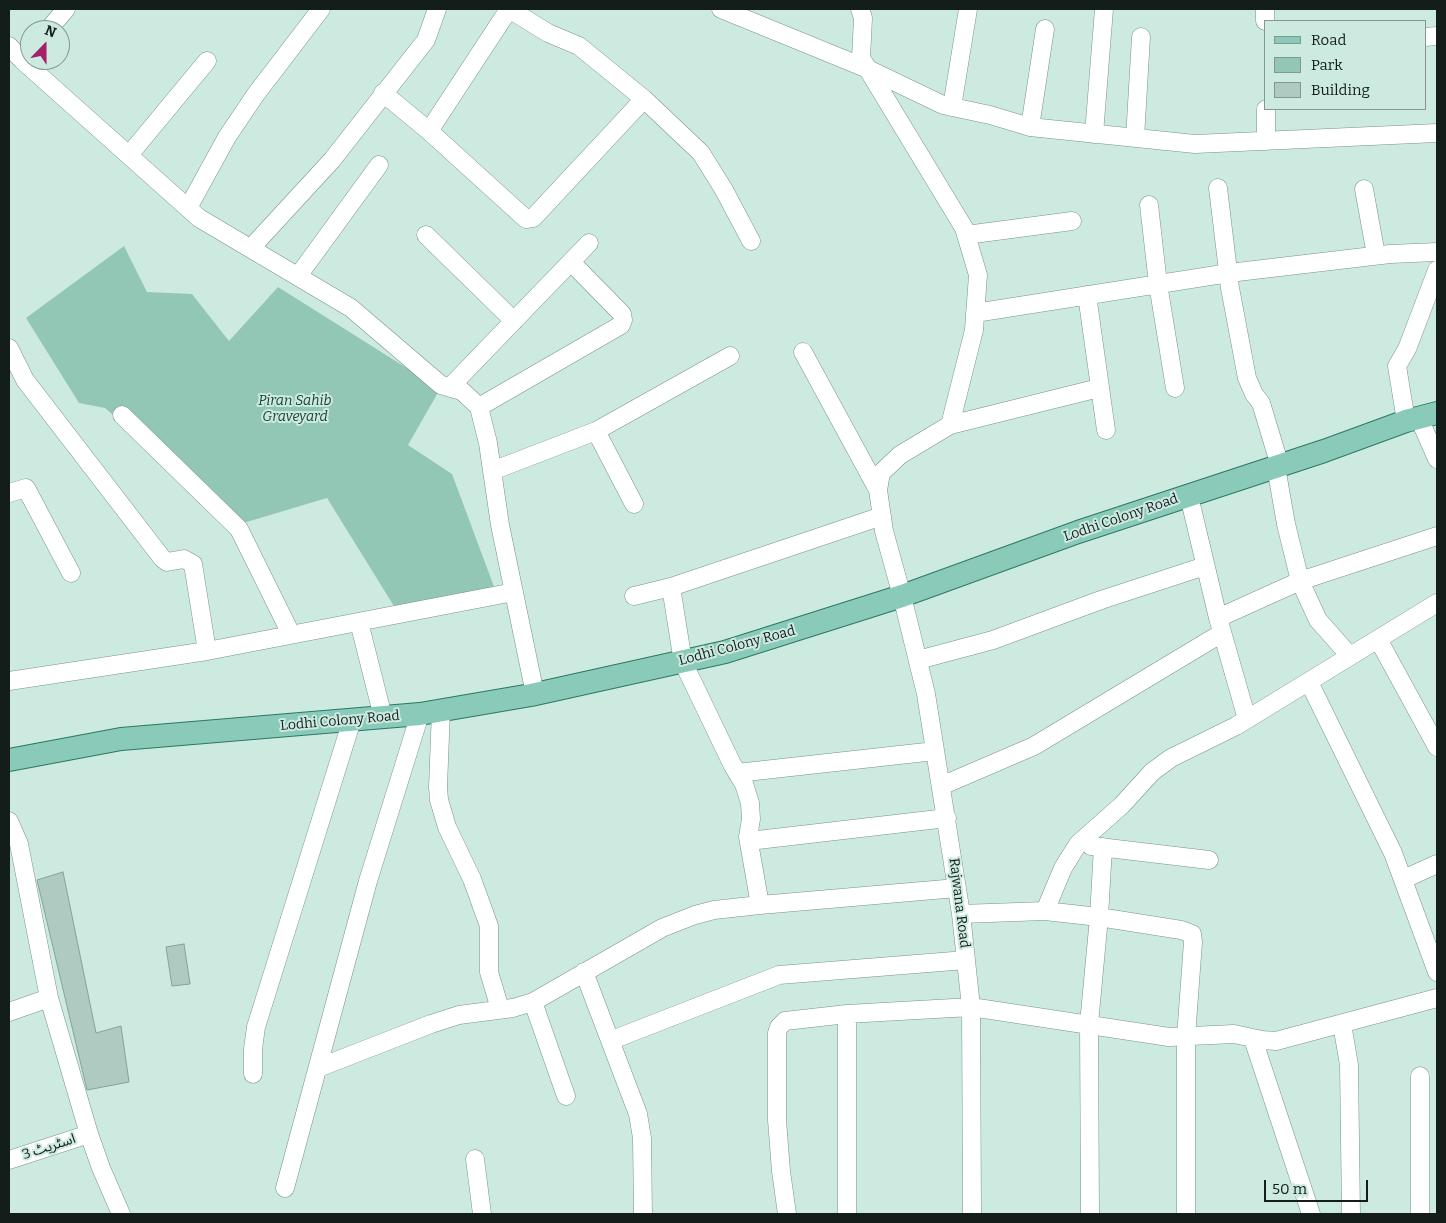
<!DOCTYPE html>
<meta charset="utf-8">
<style>
body{margin:0}
#map{position:relative;width:1446px;height:1223px;overflow:hidden;background:#cdeae0;font-family:Bitter,serif}
canvas{display:block}
.frame{position:absolute;inset:0;border:10px solid #131d1a;pointer-events:none}
.legend{position:absolute;left:1264px;top:20px;width:162px;height:90px;box-sizing:border-box;background:#cdeae0;border:1px solid #839891;margin:0;padding:6px 9px;list-style:none;font-size:15px;color:#131d1a}
.legend li{display:flex;align-items:center;gap:10px;height:25px}
.legend b{width:25px;border:1px solid #839891}
.north{position:absolute;left:20px;top:20px;width:50px;height:50px;box-sizing:border-box;background:#cdeae0;border:1px solid #839891;border-radius:50%;rotate:22deg;font-size:14px;font-weight:700;line-height:20px;text-align:center;color:#131d1a}
.north::after{content:'';display:block;margin:auto;width:18px;height:22px;background:#a61f6a;clip-path:polygon(50% 0,100% 100%,50% 72%,0 100%)}
.scale{position:absolute;left:1264px;top:1180px;width:104px;height:22px;box-sizing:border-box;border:2px solid #131d1a;border-top:0;padding-left:6px;font-size:15px;line-height:18px;white-space:nowrap;color:#131d1a;-webkit-text-stroke:4px #cdeae0;paint-order:stroke}
</style>
<div id="map">
<canvas width="1446" height="1223"></canvas>
<div class="frame"></div>
<ul class="legend">
<li><b style="height:6px;background:#89cab9"></b>Road</li>
<li><b style="height:14px;background:#92c7b6"></b>Park</li>
<li><b style="height:14px;background:#afcbc1"></b>Building</li>
</ul>
<div class="north">N</div>
<div class="scale">50 m</div>
</div>
<script>
const c = document.querySelector('canvas').getContext('2d');
c.lineJoin = 'round';
function paint(path, color) { c.fillStyle = color; c.fill(path, 'evenodd'); }
const poly = rows => new Path2D(rows.map(r => 'M' + r).join(''));
function strokePath(path, color, width, dash) { c.strokeStyle = color; c.lineWidth = width; c.lineCap = dash ? 'butt' : 'round'; c.setLineDash(dash || []); c.stroke(path); }
function label(font, color, halo, rows, align = 'center') {
  c.font = font + ' Bitter,"Noto Sans Arabic",serif'; c.lineWidth = 4; c.setLineDash([]); c.textBaseline = 'middle'; c.strokeStyle = halo; c.fillStyle = color; for (const [text, x, y, turn = 0] of rows) {
    c.save(); c.translate(x, y); c.rotate((+turn || 0) * Math.PI / 180); c.textAlign = isNaN(turn) ? turn : align; if (halo) c.strokeText(text, 0, 0); c.fillText(text, 0, 0); c.restore();
  }
}
paint(poly([
 [124,246,147,292,192,294,229,341,278,287,440,389,408,445,452,474,496,592,397,611,327,498,240,524,105,408,79,403,26,318]
]), '#92c7b6');
const building = poly([
 [63,872,96,1033,121,1026,129,1082,87,1090,37,880,63,872],
 [184,944,190,984,172,986,166,947,184,944]
]);
paint(building, '#afcbc1');
strokePath(building, '#86a198', 1);
const minor = poly([
 [509,9,548,33,579,46,644,99,701,153,724,190,751,241],
 [721,9,868,69,943,105,990,115,1030,127,1195,144,1437,133],
 [860,9,863,18,861,58,964,228,978,275,974,330,950,425,900,455,881,473,878,490,884,531,902,596,926,694,961,914,971,1007,972,1214],
 [1265,9,1265,21],
 [48,30,66,9],
 [1425,37,1437,36],
 [9,46,22,60,199,218,351,308,441,385,462,391,479,407,488,443,500,525,535,694],
 [383,93,429,131,526,219,533,218,644,99],
 [952,107,968,9],
 [1030,127,1045,29],
 [429,131,509,9],
 [1094,134,1104,9],
 [1135,138,1141,37],
 [1266,141,1266,109],
 [129,155,207,61],
 [1218,188,1230,288,1247,378,1254,394,1261,403,1280,466],
 [1364,189,1376,255],
 [1149,205,1158,284,1175,388],
 [188,208,227,137,256,94,321,9],
 [426,235,514,321],
 [966,235,1072,221],
 [251,248,332,160,426,40,437,9],
 [298,276,379,165],
 [1087,295,1106,430],
 [975,313,1229,273,1390,254,1437,252],
 [9,348,25,380,162,558,167,562,184,559,193,564,207,651],
 [803,352,878,490],
 [450,387,589,243],
 [479,407,621,325,623,320,622,314,571,262],
 [122,415,239,529,291,634],
 [1419,418,1437,459],
 [1406,421,1397,366,1407,349,1437,270],
 [950,425,1099,388],
 [596,431,634,504],
 [1276,467,1286,524,1300,581,1318,620,1350,656],
 [492,471,596,431,730,356],
 [9,493,26,488,71,573],
 [1189,496,1218,618,1247,719],
 [671,587,683,662,732,764,744,784,750,803,751,819,748,837,760,905],
 [634,596,671,587,882,516],
 [1218,618,1300,581,1437,536],
 [359,622,383,717],
 [1378,639,1437,747],
 [918,660,993,640,1101,600,1205,566],
 [9,681,207,651,514,592],
 [1309,682,1393,853,1437,972],
 [441,710,438,787,439,800,447,827,472,879,489,926,489,972,500,1009],
 [737,773,935,751],
 [941,786,1034,746,1222,633],
 [9,821,19,844,49,998,89,1134,101,1168,121,1214],
 [749,841,947,818],
 [1091,846,1209,860],
 [1404,879,1437,864],
 [1045,911,1063,868,1078,844,1122,805,1152,772,1171,758,1236,726,1437,603],
 [961,914,1045,911,1099,917,1181,930,1192,934,1193,942,1186,1037,1186,1214],
 [584,972,638,1114,642,1138,643,1214],
 [533,1002,566,1096],
 [9,1012,49,998],
 [847,1014,847,1214],
 [1342,1024,1349,1065,1351,1214],
 [1253,1039,1311,1214],
 [612,1040,779,975,966,960],
 [318,1068,431,1024,459,1015,513,1008,533,1002,662,928,695,915,714,910,760,905,957,888],
 [253,1074,253,1049,256,1027,352,720],
 [1420,1076,1420,1214],
 [475,1159,482,1214],
 [9,1160,89,1134],
 [285,1188,368,881,420,714],
 [787,1214,781,1171,777,1120,777,1033,779,1027,785,1021,847,1014,971,1007,1169,1037,1234,1034,1262,1040,1276,1041,1437,998],
 [1090,1214,1089,1024,1099,917,1103,847]
]);
const major = poly([
 [9,760,121,739,420,714,531,695,725,652,902,596,1078,532,1324,451,1406,421,1437,413]
]);
strokePath(minor, '#78938a', 19);
strokePath(major, '#2c7763', 24);
strokePath(minor, '#fff', 18);
strokePath(major, '#89cab9', 22);
label('italic 14px', '#1a4237', '#cdeae0', [
 ["Piran Sahib",295,401],
 ["Graveyard",295,417]
]);
label('14px', '#131d1a', '#cdeae0', [
 ["Lodhi Colony Road",1121,518,-19],
 ["Lodhi Colony Road",737,646,-15],
 ["Lodhi Colony Road",340,721,-5],
 ["Rajwana Road",959,903,83],
 ["اسٹریٹ 3",49,1147,-18]
]);
</script>
